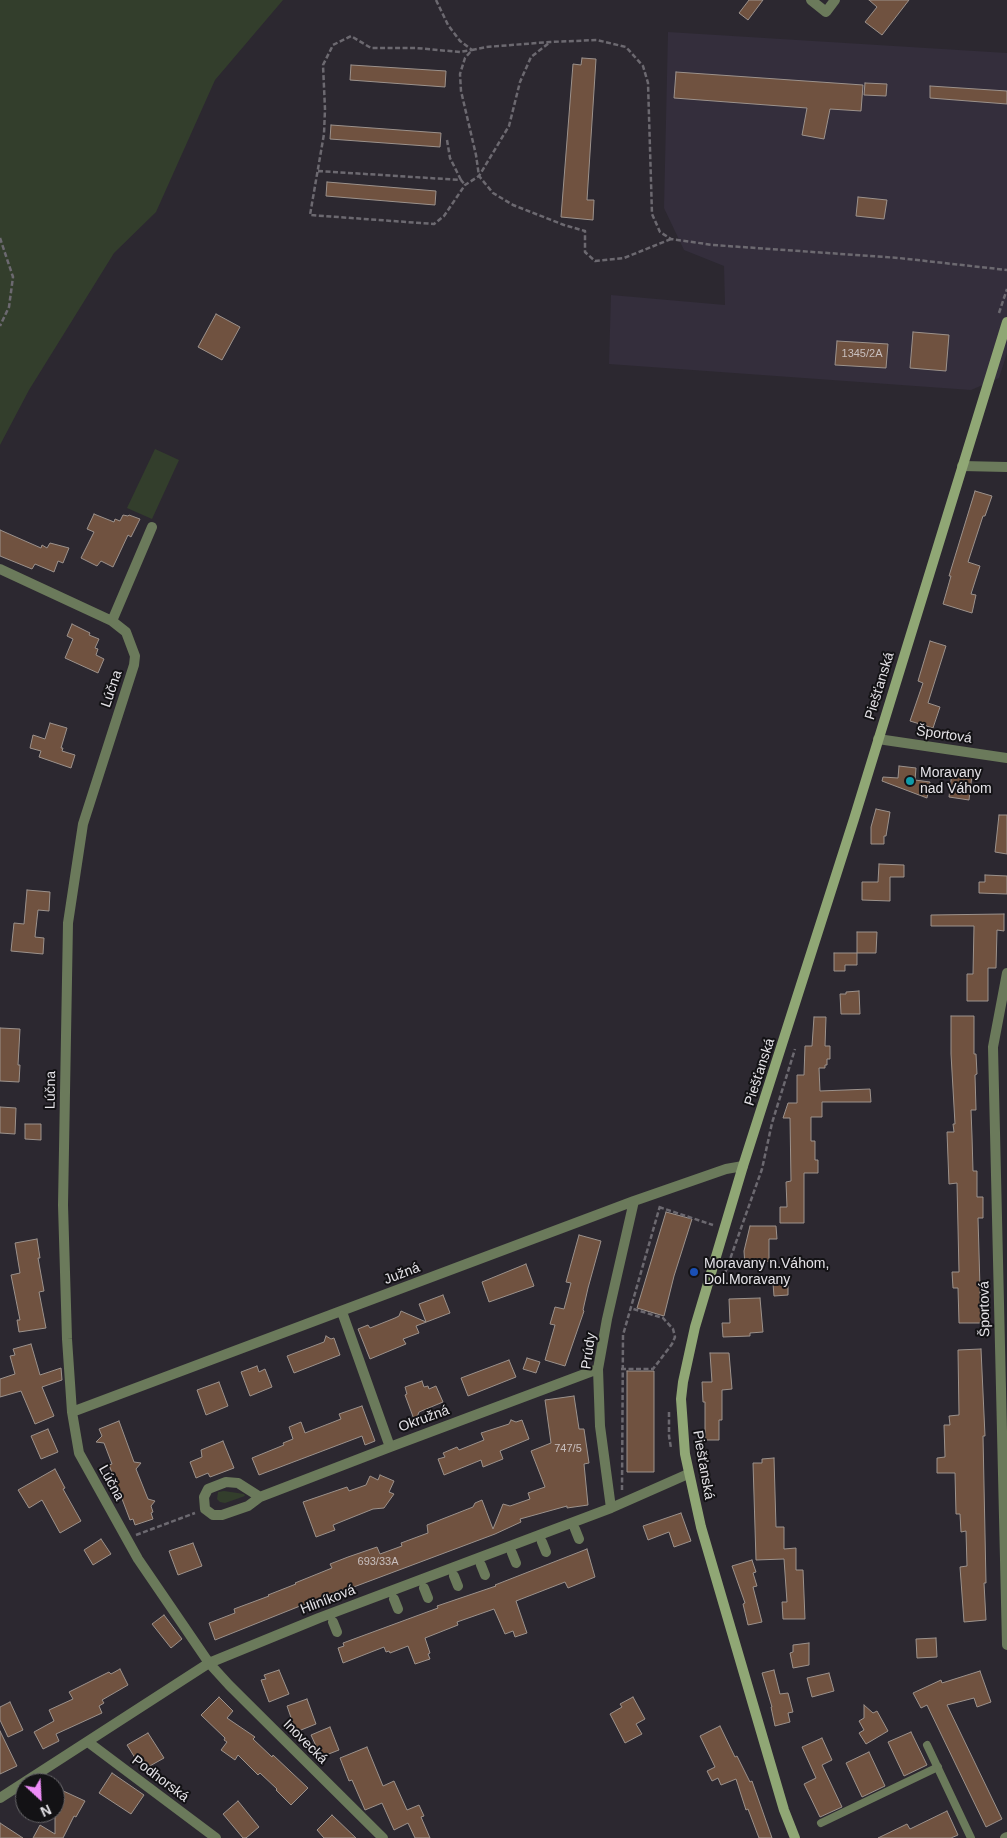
<!DOCTYPE html>
<meta charset="utf-8">
<style>
body{margin:0}
#map{position:relative;width:1007px;height:1838px;overflow:hidden;background:#2c2830;font-family:Helvetica,sans-serif}
canvas{display:block}
.north{position:absolute;left:15px;top:1773px;width:50px;height:50px;box-sizing:border-box;background:#131215;border:1px solid #676669;border-radius:50%;rotate:155deg;font-size:14px;font-weight:700;line-height:20px;text-align:center;color:#e5e3e8}
.north::after{content:'';display:block;margin:auto;width:18px;height:22px;background:#ee8cf8;clip-path:polygon(50% 0,100% 100%,50% 72%,0 100%)}
</style>
<div id="map">
<canvas width="1007" height="1838"></canvas>
<div class="north">N</div>
</div>
<script>
const c = document.querySelector('canvas').getContext('2d');
c.lineJoin = 'round';
function paint(path, color) { c.fillStyle = color; c.fill(path, 'evenodd'); }
const poly = rows => new Path2D(rows.map(r => 'M' + r).join(''));
function strokePath(path, color, width, dash) { c.strokeStyle = color; c.lineWidth = width; c.lineCap = dash ? 'butt' : 'round'; c.setLineDash(dash || []); c.stroke(path); }
function label(font, color, halo, rows, align = 'center') {
  c.font = font + ' Helvetica,sans-serif'; c.lineWidth = 4; c.setLineDash([]); c.textBaseline = 'middle'; c.strokeStyle = halo; c.fillStyle = color; for (const [text, x, y, turn = 0] of rows) {
    c.save(); c.translate(x, y); c.rotate((+turn || 0) * Math.PI / 180); c.textAlign = isNaN(turn) ? turn : align; if (halo) c.strokeText(text, 0, 0); c.fillText(text, 0, 0); c.restore();
  }
}
paint(poly([
 [668,32,1007,53,1007,353,999,378,971,390,609,364,611,295,725,305,724,266,684,250,664,208]
]), '#342e3c');
paint(poly([
 [0,0,283,0,215,80,156,212,114,253,29,390,0,445],
 [155,449,179,460,152,519,127,508],
 [224,1491,244,1494,245,1496,225,1503,220,1502,217,1499,218,1492]
]), '#333e2c');
const building = poly([
 [749,0,763,0,748,20,739,13,749,0],
 [869,0,909,0,882,35,865,22,877,7,869,0],
 [582,58,596,59,587,200,594,200,593,220,561,217,573,64,581,65,582,58],
 [351,65,446,71,445,87,350,80,351,65],
 [676,72,863,85,861,111,830,109,824,139,802,135,807,108,674,98,676,72],
 [865,83,887,84,886,96,864,95,865,83],
 [930,86,1007,91,1007,104,930,98,930,86],
 [331,125,441,133,440,147,330,139,331,125],
 [327,182,436,191,435,205,326,196,327,182],
 [858,197,887,200,884,219,856,216,858,197],
 [216,314,240,327,222,360,198,347,216,314],
 [913,332,949,335,946,371,910,368,913,332],
 [837,341,888,344,886,368,835,365,837,341],
 [975,491,992,496,985,516,983,516,968,562,980,566,971,594,976,595,972,613,943,604,951,576,949,576,975,491],
 [94,514,114,522,115,519,120,521,123,515,128,516,129,515,140,519,131,537,128,535,113,567,101,561,97,566,81,558,94,532,87,529,94,514],
 [0,530,41,548,42,545,47,548,50,543,69,548,63,563,58,561,54,572,35,564,32,569,0,556,0,530],
 [72,624,90,633,89,635,99,639,95,648,98,649,96,655,104,659,98,673,65,658,73,639,67,636,72,624],
 [930,641,946,646,928,703,940,707,933,728,910,721,923,683,918,681,930,641],
 [50,723,67,728,61,748,63,748,62,751,75,755,71,768,39,757,41,751,30,748,33,735,45,739,50,723],
 [899,766,916,768,915,780,930,782,927,798,882,781,883,777,898,778,899,766],
 [952,772,972,775,969,800,949,797,952,772],
 [876,809,890,812,886,836,884,836,884,844,871,844,871,827,876,809],
 [999,815,1007,815,1007,854,995,852,999,815],
 [879,864,904,865,904,877,890,877,890,901,862,900,862,882,878,882,879,864],
 [985,875,1007,876,1007,894,979,893,979,882,985,882,985,875],
 [27,890,50,892,49,911,38,910,35,937,44,938,43,954,11,951,14,923,24,924,27,890],
 [1004,914,1004,931,997,930,996,968,988,968,988,1001,967,1001,967,974,973,974,974,926,931,926,931,915,1004,914],
 [857,932,877,932,876,953,857,953,857,932],
 [834,953,857,953,857,965,845,965,845,971,834,971,834,953],
 [859,991,860,1014,841,1014,840,994,846,994,846,992,859,991],
 [951,1016,974,1016,974,1054,976,1054,977,1074,975,1075,976,1110,971,1110,972,1136,973,1171,977,1171,977,1197,983,1197,983,1218,978,1218,981,1323,959,1323,958,1288,953,1288,952,1272,959,1272,957,1183,949,1184,947,1132,954,1132,953,1124,955,1124,951,1054,951,1016],
 [814,1017,826,1017,825,1046,830,1046,830,1059,827,1059,827,1065,825,1065,825,1068,819,1068,820,1091,870,1089,871,1102,822,1102,822,1117,811,1117,811,1141,815,1141,815,1160,818,1160,818,1173,804,1173,804,1223,780,1223,780,1207,787,1207,786,1182,791,1181,790,1118,783,1118,788,1103,797,1103,797,1075,804,1075,805,1046,812,1046,814,1017],
 [0,1028,20,1029,18,1065,20,1065,19,1082,0,1081,0,1028],
 [0,1107,16,1108,15,1134,0,1133,0,1107],
 [25,1124,41,1124,41,1140,25,1139,25,1124],
 [666,1212,692,1219,674,1276,664,1316,637,1308,666,1212],
 [750,1226,776,1226,777,1239,769,1239,769,1261,761,1262,761,1265,745,1266,744,1251,750,1226],
 [579,1235,601,1241,588,1288,583,1310,584,1311,565,1366,545,1360,555,1325,550,1324,555,1307,564,1309,571,1283,566,1282,579,1235],
 [37,1239,40,1258,38,1258,44,1291,39,1292,46,1328,19,1332,17,1320,20,1320,11,1275,20,1273,15,1243,37,1239],
 [526,1264,534,1286,489,1302,482,1282,526,1264],
 [788,1282,788,1295,774,1296,773,1283,788,1282],
 [443,1295,450,1313,416,1326,419,1333,403,1339,406,1344,370,1359,358,1329,368,1325,370,1328,395,1318,399,1316,401,1311,426,1322,419,1304,443,1295],
 [760,1298,763,1332,750,1333,750,1336,723,1337,722,1323,730,1323,729,1299,760,1298],
 [326,1336,331,1339,334,1338,340,1355,294,1373,287,1356,324,1342,326,1336],
 [31,1344,40,1375,61,1368,62,1380,42,1387,54,1416,35,1424,21,1391,0,1397,0,1379,15,1374,10,1356,15,1355,13,1349,31,1344],
 [981,1349,985,1436,983,1436,986,1583,984,1583,986,1620,964,1622,960,1567,967,1566,966,1531,961,1532,960,1514,956,1514,955,1473,937,1473,937,1458,945,1457,944,1425,950,1425,949,1416,959,1415,958,1350,981,1349],
 [710,1353,729,1353,732,1389,722,1390,722,1420,719,1420,719,1440,705,1440,705,1402,703,1402,702,1382,712,1382,710,1353],
 [527,1358,540,1362,536,1373,523,1369,527,1358],
 [509,1360,516,1377,468,1396,461,1378,509,1360],
 [257,1366,259,1372,265,1369,272,1387,250,1396,241,1372,257,1366],
 [627,1371,654,1371,654,1472,627,1472,627,1371],
 [422,1381,424,1387,428,1386,429,1389,436,1386,443,1402,419,1412,415,1422,405,1395,407,1394,405,1387,422,1381],
 [219,1382,228,1406,206,1415,197,1390,219,1382],
 [574,1396,579,1429,584,1429,589,1463,584,1464,588,1505,567,1508,567,1506,520,1519,521,1522,495,1534,351,1588,340,1592,340,1590,215,1640,209,1623,235,1613,234,1609,269,1596,268,1595,296,1584,295,1583,332,1568,330,1564,348,1557,377,1547,380,1554,402,1546,401,1543,428,1533,427,1525,473,1507,475,1503,482,1500,493,1529,503,1504,510,1506,530,1499,528,1493,545,1487,531,1451,551,1443,545,1400,574,1396],
 [362,1406,375,1441,365,1445,362,1436,259,1475,252,1458,284,1445,283,1443,293,1439,289,1427,301,1422,305,1433,341,1419,339,1414,362,1406],
 [511,1420,516,1422,522,1420,529,1439,500,1451,503,1459,483,1467,481,1460,444,1475,438,1459,445,1457,443,1453,457,1447,459,1450,484,1440,481,1433,509,1424,511,1420],
 [119,1421,134,1462,141,1463,136,1469,148,1499,155,1501,151,1506,153,1512,151,1513,153,1519,135,1525,133,1519,130,1520,116,1483,109,1465,112,1464,104,1443,96,1442,102,1436,99,1429,119,1421],
 [48,1429,58,1452,41,1459,31,1436,48,1429],
 [223,1441,234,1468,210,1477,208,1473,196,1478,190,1462,202,1457,201,1450,223,1441],
 [774,1458,776,1527,784,1527,784,1549,796,1548,796,1570,803,1570,805,1619,783,1619,782,1602,787,1602,784,1559,756,1560,753,1463,762,1463,762,1459,774,1458],
 [55,1469,65,1488,63,1489,81,1521,60,1533,42,1500,29,1508,18,1490,55,1469],
 [380,1475,394,1481,389,1492,394,1494,384,1508,373,1509,333,1525,335,1530,316,1537,303,1502,347,1487,349,1491,366,1485,370,1476,378,1480,380,1475],
 [681,1513,691,1541,674,1547,669,1532,648,1540,643,1526,681,1513],
 [101,1539,111,1554,93,1565,84,1550,101,1539],
 [193,1543,202,1566,178,1575,169,1551,193,1543],
 [587,1549,595,1577,568,1588,565,1582,516,1601,527,1633,515,1637,513,1631,505,1634,494,1609,457,1622,458,1625,425,1638,430,1653,428,1654,430,1659,415,1664,408,1646,390,1653,389,1651,386,1652,384,1647,343,1663,338,1648,344,1646,343,1643,438,1608,437,1606,496,1586,495,1585,587,1549],
 [752,1560,756,1572,753,1573,757,1586,753,1587,762,1622,748,1625,743,1604,745,1603,732,1566,752,1560],
 [164,1615,182,1639,171,1648,152,1624,164,1615],
 [936,1638,937,1657,917,1658,916,1639,936,1638],
 [809,1643,809,1665,793,1668,790,1653,793,1652,793,1645,809,1643],
 [120,1669,128,1685,102,1700,104,1703,99,1706,102,1713,56,1734,59,1741,43,1749,34,1732,54,1721,49,1710,73,1699,69,1692,109,1672,111,1674,120,1669],
 [279,1670,289,1694,269,1702,261,1680,266,1679,264,1675,279,1670],
 [774,1670,780,1694,788,1693,793,1712,788,1713,790,1722,775,1726,771,1707,772,1707,762,1673,774,1670],
 [980,1671,991,1702,977,1707,974,1698,947,1705,1002,1819,986,1827,927,1705,921,1708,913,1693,941,1680,942,1683,980,1671],
 [829,1673,834,1691,812,1697,807,1678,829,1673],
 [219,1697,233,1711,227,1718,255,1737,253,1739,272,1757,273,1755,308,1788,291,1805,276,1790,277,1789,260,1773,258,1775,238,1755,235,1760,221,1750,227,1742,224,1740,225,1738,201,1715,219,1697],
 [633,1697,645,1719,636,1724,642,1734,625,1743,610,1714,622,1707,620,1704,633,1697],
 [307,1699,316,1724,296,1732,287,1706,307,1699],
 [10,1702,23,1730,8,1737,0,1720,0,1707,10,1702],
 [864,1705,873,1713,877,1711,888,1731,866,1744,859,1733,864,1730,859,1721,864,1718,864,1705],
 [720,1726,735,1757,737,1756,750,1782,752,1781,772,1838,759,1838,748,1809,746,1810,736,1779,721,1785,718,1778,712,1781,707,1771,715,1767,700,1736,720,1726],
 [330,1727,339,1750,321,1757,311,1735,330,1727],
 [0,1731,17,1766,0,1774,0,1731],
 [911,1732,927,1765,904,1776,888,1742,911,1732],
 [148,1733,164,1758,148,1767,146,1762,140,1766,127,1745,148,1733],
 [822,1738,832,1760,822,1765,842,1807,820,1817,804,1784,816,1778,802,1747,822,1738],
 [367,1747,383,1786,394,1781,407,1810,419,1805,424,1816,421,1817,430,1838,415,1838,408,1823,394,1830,382,1803,365,1810,352,1780,349,1781,340,1758,367,1747],
 [869,1752,885,1786,862,1797,846,1763,869,1752],
 [112,1773,144,1795,131,1814,99,1793,112,1773],
 [59,1789,85,1801,76,1817,74,1816,63,1838,33,1838,40,1825,55,1834,55,1796,59,1789],
 [238,1801,259,1827,246,1838,243,1838,223,1814,238,1801],
 [947,1811,958,1835,951,1838,878,1838,907,1824,910,1829,947,1811],
 [332,1815,356,1838,324,1838,317,1830,332,1815],
 [0,1823,23,1838,0,1838,0,1823]
]);
paint(building, '#705240');
strokePath(building, '#9c928c', 1);
strokePath(poly([
 [436,0,448,25,460,41,472,50,460,52,416,48,371,48,351,36,333,45,323,65,325,109,324,134,310,215,434,224,444,216,465,185,479,176,509,126,520,82,531,57,549,43],
 [447,140,450,158,461,180],
 [318,171,461,180,465,185],
 [0,238,13,277,9,307,0,326],
 [671,239,624,258,595,261,585,252,585,231,564,225,513,205,493,193,479,176,476,155,461,91,460,74,465,58,472,50,486,47,550,42,597,40,626,47,643,66,648,83,652,214,660,232,671,239,713,245,899,258,1007,270],
 [999,313,1007,289],
 [659,1207,713,1225],
 [723,1279,762,1169,772,1123,795,1049],
 [621,1369,653,1369,672,1344,675,1337,673,1329,663,1318,630,1308],
 [669,1412,669,1436,671,1448],
 [622,1490,623,1335,660,1206],
 [136,1535,195,1513]
]), '#6c6970', 2.5, [5, 2.5]);
strokePath(poly([
 [927,1745,971,1838],
 [821,1823,938,1767]
]), '#6b7a5b', 8);
strokePath(poly([
 [811,0,826,12,835,0],
 [962,466,1007,467],
 [0,569,112,621,126,632,135,656,134,665,83,824,68,923,63,1205,67,1339,72,1412,79,1453,138,1559,209,1663,229,1685,383,1838],
 [112,621,152,527],
 [878,739,1007,758],
 [1007,973,993,1047,1007,1645],
 [342,1312,390,1447],
 [72,1412,634,1201,726,1169,743,1166],
 [260,1497,248,1506,222,1515,213,1515,205,1509,204,1497,208,1489,226,1482,238,1483,260,1497,390,1447,598,1369],
 [611,1508,600,1426,598,1369,607,1319,634,1201],
 [575,1529,579,1539],
 [542,1542,546,1552],
 [512,1553,516,1563],
 [481,1565,485,1575],
 [454,1576,458,1586],
 [424,1588,428,1598],
 [394,1599,398,1609],
 [333,1622,337,1632],
 [88,1742,216,1838],
 [0,1798,209,1663,319,1618,611,1508,688,1474],
 [1005,1838,1007,1837]
]), '#6b7a5b', 10);
strokePath(poly([
 [795,1838,784,1810,701,1527,685,1454,681,1399,683,1382,695,1327,743,1166,854,819,1007,322]
]), '#90a775', 10);
for (const [x, y, r, color] of [
 [910,781,5,"#0f9aa8"],
 [694,1272,5,"#1a4fb4"]
]) { const dot = new Path2D(); dot.arc(x, y, r, 0, 2 * Math.PI); c.fillStyle = color; c.fill(dot); strokePath(dot, '#131215', 2); }
label('11px', '#c8bfbe', null, [
 ["1345/2A",862,354],
 ["747/5",568,1449],
 ["693/33A",378,1562]
]);
label('14px', '#e5e3e8', '#131215', [
 ["Piešťanská",880,686,-73],
 ["Lúčna",112,689,-71],
 ["Športová",944,735,8],
 ["Piešťanská",760,1072,-72],
 ["Lúčna",51,1090,-89],
 ["Južná",402,1274,-21],
 ["Športová",985,1309,-91],
 ["Prúdy",589,1351,-82],
 ["Okružná",424,1419,-20],
 ["Piešťanská",703,1465,80],
 ["Lúčna",111,1483,61],
 ["Hliníková",328,1600,-21],
 ["Inovecká",305,1742,45],
 ["Podhorská",160,1779,37]
]);
label('14px', '#e5e3e8', '#131215', [
 ["Moravany",920,773],
 ["nad Váhom",920,789],
 ["Moravany n.Váhom,",704,1264],
 ["Dol.Moravany",704,1280]
], 'left');
</script>
